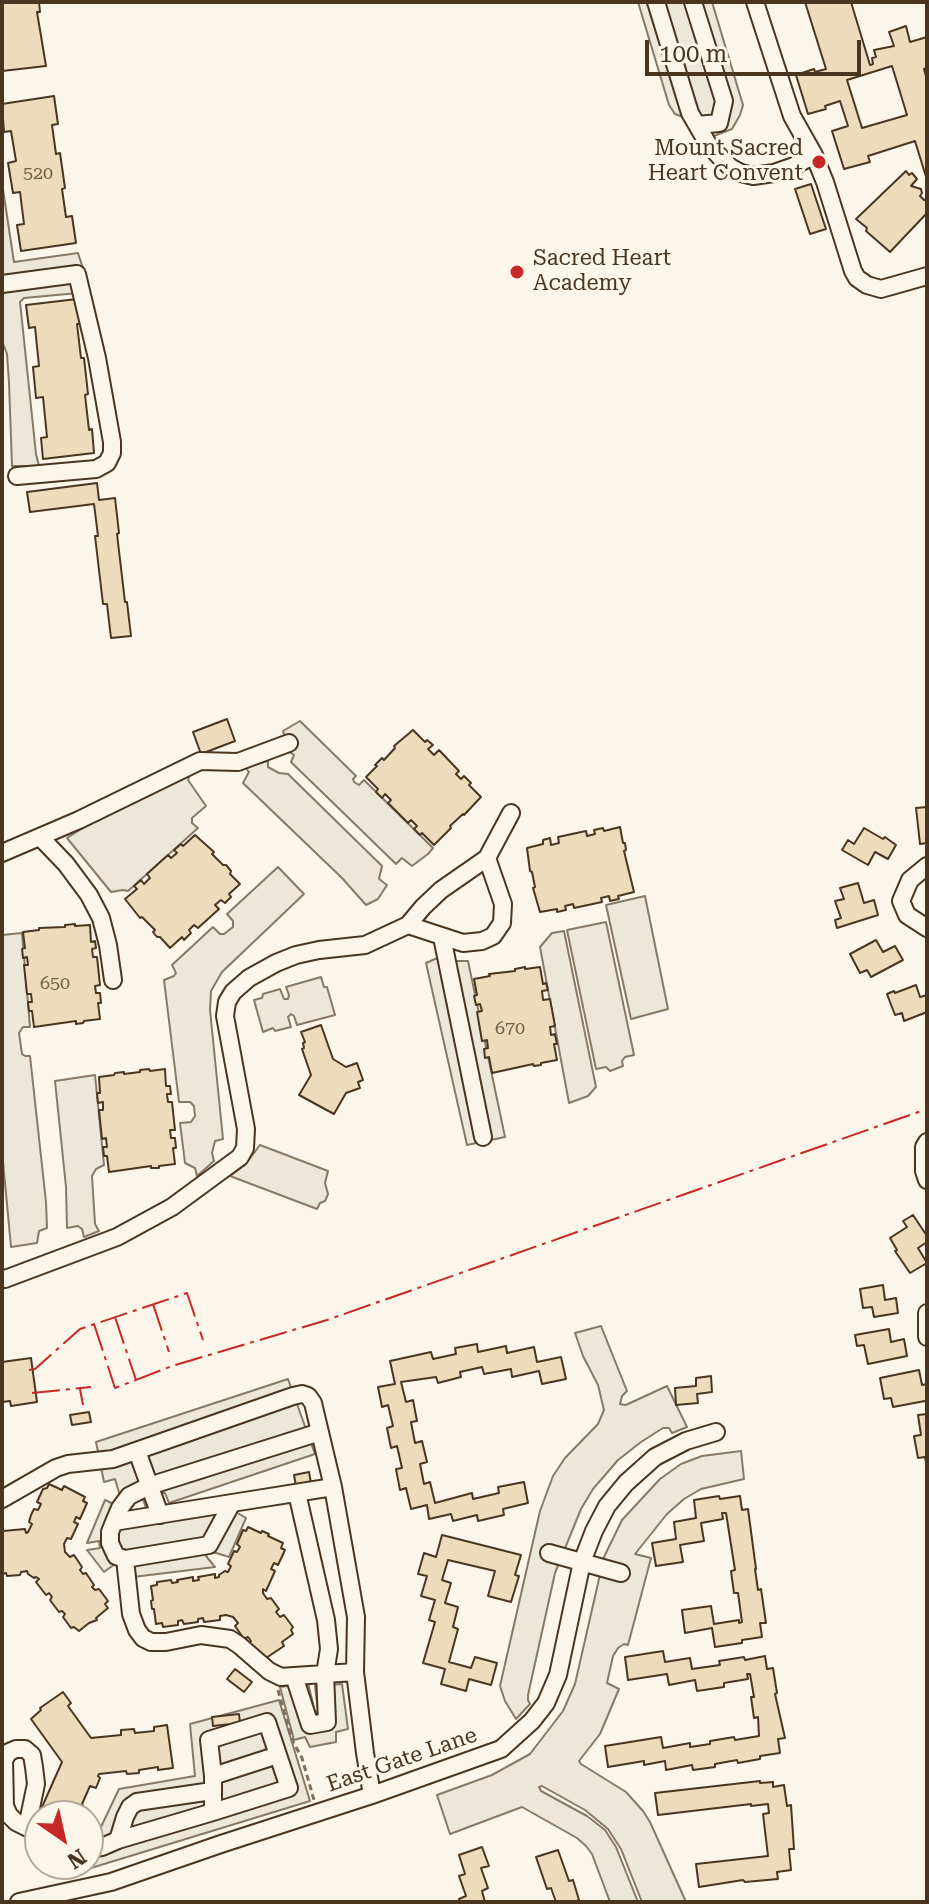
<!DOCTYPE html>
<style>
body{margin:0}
#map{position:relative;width:929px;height:1904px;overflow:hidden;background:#fbf6e9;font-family:"Roboto Serif",serif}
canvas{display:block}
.frame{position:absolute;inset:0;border:4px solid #4a3520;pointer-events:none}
.north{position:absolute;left:24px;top:1800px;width:80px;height:80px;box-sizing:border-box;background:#fbf6e9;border:2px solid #b4a999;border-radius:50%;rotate:146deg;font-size:22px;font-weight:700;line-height:32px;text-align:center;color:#4a3520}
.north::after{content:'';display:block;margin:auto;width:28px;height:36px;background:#c62828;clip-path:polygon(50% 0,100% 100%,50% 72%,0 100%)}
.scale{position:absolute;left:645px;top:40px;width:216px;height:36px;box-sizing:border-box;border:4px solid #4a3520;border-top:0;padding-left:10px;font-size:24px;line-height:28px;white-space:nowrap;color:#4a3520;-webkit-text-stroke:6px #fbf6e9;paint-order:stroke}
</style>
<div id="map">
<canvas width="929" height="1904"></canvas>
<div class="frame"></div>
<div class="north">N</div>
<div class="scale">100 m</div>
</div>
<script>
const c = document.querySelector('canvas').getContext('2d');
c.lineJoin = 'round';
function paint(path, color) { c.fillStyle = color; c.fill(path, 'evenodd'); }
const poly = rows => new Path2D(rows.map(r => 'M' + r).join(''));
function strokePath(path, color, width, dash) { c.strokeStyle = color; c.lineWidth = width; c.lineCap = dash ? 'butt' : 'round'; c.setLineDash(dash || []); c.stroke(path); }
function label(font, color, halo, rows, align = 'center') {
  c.font = font + ' "Roboto Serif",serif'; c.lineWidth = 6; c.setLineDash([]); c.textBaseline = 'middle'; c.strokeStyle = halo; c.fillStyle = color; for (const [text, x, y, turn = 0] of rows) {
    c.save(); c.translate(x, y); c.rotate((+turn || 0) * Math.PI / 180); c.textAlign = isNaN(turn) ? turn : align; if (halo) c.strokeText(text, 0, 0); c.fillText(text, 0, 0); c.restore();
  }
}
const parking = poly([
 [638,2,712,2,743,105,740,115,732,129,701,141,683,117,675,114,669,105,638,2],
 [2,183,14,262,78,253,88,284,78,293,24,298,20,302,36,454,39,466,12,466,9,383,7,354,2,341,2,183],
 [300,721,356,776,353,779,354,782,359,785,364,780,433,848,428,854,412,866,402,858,396,864,291,762,294,755,288,751,283,731,300,721],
 [268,761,268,767,279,773,288,774,382,866,379,879,387,885,378,899,366,905,342,878,243,783,249,772,245,767,268,761],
 [191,771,188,780,206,806,192,818,192,823,198,828,128,891,123,890,111,892,67,838,111,810,191,771],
 [278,867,304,894,222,972,211,991,210,1010,223,1139,215,1141,212,1153,214,1161,197,1176,195,1168,185,1163,180,1123,191,1122,195,1116,194,1106,190,1102,179,1102,164,980,174,976,176,973,172,965,213,927,220,934,224,934,233,927,233,921,227,914,278,867],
 [645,896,668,1009,631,1019,606,905,645,896],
 [606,922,634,1055,625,1057,622,1061,623,1066,610,1071,606,1067,596,1069,567,930,606,922],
 [564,931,596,1087,588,1096,569,1103,540,947,552,933,564,931],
 [22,933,30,1027,23,1027,19,1033,22,1054,25,1056,30,1056,46,1202,47,1228,39,1231,37,1243,11,1247,2,1151,2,935,22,933],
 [453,957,454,961,468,961,505,1137,467,1145,426,963,435,959,453,957],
 [321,977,324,987,327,987,335,1015,297,1025,294,1016,291,1014,288,1017,291,1027,275,1031,273,1028,263,1032,254,1000,262,998,263,994,280,989,284,999,288,999,289,995,286,987,321,977],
 [95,1075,104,1165,96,1169,92,1176,95,1224,99,1231,84,1237,82,1229,78,1226,67,1228,66,1187,55,1081,95,1075],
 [260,1145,328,1171,325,1183,328,1194,325,1201,320,1203,317,1209,230,1176,245,1165,260,1145],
 [601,1326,627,1391,622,1396,620,1404,625,1405,628,1404,667,1386,687,1427,672,1433,669,1428,663,1428,641,1442,618,1460,593,1489,581,1509,555,1573,528,1695,528,1700,530,1704,516,1719,505,1701,500,1686,540,1511,553,1476,565,1458,598,1424,604,1410,598,1385,583,1356,575,1333,601,1326],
 [288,1379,315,1454,169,1503,165,1493,161,1493,159,1496,163,1506,230,1495,236,1512,246,1518,229,1557,210,1551,206,1556,215,1567,133,1577,132,1565,115,1564,104,1572,87,1550,100,1548,99,1541,87,1543,105,1500,131,1512,146,1508,143,1499,135,1502,120,1496,115,1479,104,1482,96,1442,288,1379],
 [741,1451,744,1479,701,1489,684,1499,667,1514,635,1554,651,1558,628,1645,624,1644,618,1648,613,1656,607,1683,619,1689,600,1734,579,1761,581,1764,626,1792,643,1811,650,1822,686,1902,642,1902,621,1849,608,1829,585,1810,542,1786,539,1787,541,1791,587,1816,605,1830,616,1847,638,1902,610,1902,592,1854,586,1846,577,1838,522,1807,450,1834,437,1795,492,1775,530,1754,563,1711,575,1684,604,1557,622,1520,660,1479,681,1464,702,1456,741,1451],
 [308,1683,315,1712,318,1711,315,1686,342,1684,348,1729,336,1732,336,1742,310,1747,305,1737,294,1740,280,1687,308,1683],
 [279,1700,310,1801,78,1872,74,1864,88,1864,88,1834,100,1829,119,1789,195,1776,190,1724,279,1700]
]);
paint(parking, '#ede7d9');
strokePath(parking, '#887966', 2);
const building = poly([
 [2,2,39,2,40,12,37,12,46,66,2,71,2,2],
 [805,2,851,2,870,65,873,64,872,58,876,57,874,50,894,46,889,32,906,26,910,42,927,37,927,68,924,69,927,80,927,180,915,141,868,156,870,162,844,169,832,131,848,126,840,101,825,106,826,109,808,114,796,75,814,69,815,72,826,69,805,2],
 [892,66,907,115,862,128,847,80,892,66],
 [54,96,58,124,52,125,56,154,60,153,65,188,62,189,66,217,72,216,76,243,21,251,17,225,24,224,20,192,13,193,8,163,16,161,11,131,4,132,2,104,54,96],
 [906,171,909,175,912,173,917,179,911,186,921,189,922,193,920,196,924,200,927,199,927,213,890,252,866,231,867,228,856,219,906,171],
 [811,184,826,229,810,234,795,189,811,184],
 [77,299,80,324,77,324,81,358,84,358,88,394,85,395,89,430,92,429,94,453,43,459,41,438,47,437,43,397,36,398,33,367,39,366,35,327,29,328,26,305,77,299],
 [97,483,99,500,115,498,119,533,117,534,125,602,127,602,131,636,111,638,107,604,103,604,95,536,98,536,94,504,30,512,27,492,97,483],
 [227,719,235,741,201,754,193,732,227,719],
 [413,730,425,742,427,740,433,745,428,749,434,755,439,750,459,771,456,774,461,779,464,776,471,783,469,785,481,797,464,815,463,814,450,826,451,828,434,845,422,833,420,835,414,829,417,826,411,820,408,823,388,803,391,800,385,794,382,798,376,792,378,789,366,777,377,766,375,765,382,758,384,760,395,748,394,746,413,730],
 [927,807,927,843,920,844,916,808,927,807],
 [620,827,623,843,625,843,626,850,624,851,634,892,618,896,619,899,610,901,609,896,601,898,602,902,574,908,573,904,565,906,566,910,557,912,557,909,540,912,533,888,535,887,532,872,530,871,527,848,543,844,543,840,550,838,551,845,559,843,558,837,586,831,587,836,595,834,594,830,603,828,604,831,620,827],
 [864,828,883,839,885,837,896,845,888,859,875,852,868,865,842,850,848,840,854,844,864,828],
 [195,835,214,852,212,854,223,865,226,865,231,871,230,874,240,884,229,894,231,897,225,903,221,900,215,905,219,909,198,928,194,925,189,930,191,933,184,940,182,937,170,948,160,937,157,937,153,932,155,930,142,917,140,918,125,899,137,889,134,886,141,880,144,884,150,878,147,874,168,855,171,858,177,853,174,850,181,844,183,846,195,835],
 [858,883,864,903,874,900,878,915,837,928,835,920,841,918,835,901,844,899,840,888,858,883],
 [75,924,75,926,90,925,91,942,95,941,96,948,92,949,93,957,97,957,100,985,95,986,96,993,100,993,101,1003,98,1003,100,1019,84,1021,83,1023,76,1024,76,1021,34,1027,32,1011,29,1011,28,1002,32,1002,31,994,27,994,24,965,28,965,27,957,23,958,22,949,25,948,23,932,39,930,39,928,65,927,65,925,75,924],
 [876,940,883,952,895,946,903,960,871,977,867,970,860,973,850,954,876,940],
 [525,967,525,969,540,967,543,984,546,983,548,990,542,991,543,1000,550,999,555,1026,550,1027,551,1035,555,1034,557,1044,554,1044,557,1060,541,1063,541,1065,534,1066,533,1064,492,1073,489,1057,485,1058,484,1049,488,1048,487,1040,482,1041,477,1012,482,1011,480,1004,476,1005,474,996,477,995,474,979,490,976,489,974,515,971,515,969,525,967],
 [916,985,920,997,927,995,927,1012,904,1021,902,1013,895,1015,887,994,894,991,895,993,916,985],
 [321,1025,333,1059,346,1067,357,1063,363,1080,358,1082,360,1088,346,1093,334,1114,299,1095,311,1075,302,1049,304,1048,303,1043,305,1042,301,1032,321,1025],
 [149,1069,150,1071,165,1069,166,1086,170,1086,171,1094,167,1094,168,1102,172,1102,175,1130,170,1130,171,1138,175,1138,176,1148,173,1148,175,1164,159,1166,159,1168,151,1168,151,1166,109,1172,107,1156,104,1156,103,1147,107,1147,106,1138,102,1139,99,1110,103,1110,103,1102,98,1103,97,1093,100,1093,99,1077,114,1075,115,1073,124,1072,124,1074,140,1072,140,1070,149,1069],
 [913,1215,927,1236,927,1242,918,1248,927,1263,910,1273,895,1251,897,1250,890,1238,907,1227,903,1221,913,1215],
 [883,1285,885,1300,896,1298,898,1313,874,1317,872,1307,863,1308,860,1289,883,1285],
 [889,1329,891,1342,904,1339,907,1356,868,1364,864,1345,857,1346,855,1335,889,1329],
 [477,1344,478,1352,506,1346,507,1353,534,1347,537,1362,561,1357,566,1379,542,1384,539,1371,512,1377,511,1369,484,1374,482,1367,460,1372,461,1377,438,1383,436,1377,401,1382,406,1402,413,1400,417,1421,411,1422,415,1443,422,1441,427,1462,420,1464,424,1484,430,1482,435,1503,472,1493,473,1499,499,1493,498,1487,524,1482,528,1503,503,1509,504,1515,478,1521,477,1515,453,1521,451,1514,429,1519,427,1505,411,1509,406,1488,400,1490,396,1469,402,1468,397,1446,391,1448,387,1428,393,1426,388,1405,382,1407,378,1387,395,1384,390,1361,431,1352,433,1359,456,1354,455,1348,477,1344],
 [31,1358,37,1402,11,1406,10,1401,2,1402,2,1362,31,1358],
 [919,1370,922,1385,927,1384,927,1403,925,1401,893,1407,891,1398,884,1399,880,1378,919,1370],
 [711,1376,712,1392,697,1394,698,1403,676,1405,675,1388,696,1386,696,1378,711,1376],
 [89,1412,91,1422,72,1425,70,1415,89,1412],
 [927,1414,927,1468,925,1457,918,1458,914,1436,921,1435,918,1415,927,1414],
 [309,1472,311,1483,296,1486,294,1475,309,1472],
 [49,1484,62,1490,64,1486,85,1497,83,1501,87,1503,80,1519,76,1517,74,1522,78,1524,71,1539,67,1538,64,1544,65,1552,70,1557,74,1555,82,1567,80,1570,83,1574,86,1573,94,1585,92,1587,95,1590,99,1589,108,1601,105,1604,108,1608,96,1618,97,1620,89,1623,79,1631,74,1627,71,1628,63,1617,65,1614,62,1611,59,1612,50,1600,52,1597,49,1593,46,1595,36,1582,39,1579,36,1577,34,1578,28,1574,27,1571,21,1572,20,1575,7,1576,6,1573,2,1574,3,1531,25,1529,26,1533,28,1532,32,1524,29,1522,31,1515,34,1509,38,1510,41,1504,37,1502,43,1489,47,1488,49,1484],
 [719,1496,720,1499,740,1496,742,1510,748,1509,756,1569,755,1569,758,1590,761,1589,766,1623,760,1623,762,1637,742,1640,742,1643,715,1647,712,1628,685,1633,682,1610,711,1606,714,1624,739,1620,739,1623,742,1622,738,1593,734,1593,731,1571,735,1570,726,1513,722,1513,723,1519,701,1523,704,1541,680,1545,683,1562,656,1566,652,1543,676,1539,674,1522,696,1518,694,1500,719,1496],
 [248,1527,261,1533,262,1531,269,1534,268,1536,283,1543,281,1548,285,1550,278,1565,274,1563,271,1569,275,1571,266,1591,263,1589,263,1593,267,1599,271,1598,279,1609,276,1612,280,1617,284,1615,293,1627,291,1630,293,1634,282,1642,284,1646,266,1658,248,1644,251,1641,248,1637,244,1639,235,1626,238,1623,233,1617,226,1615,220,1616,220,1620,204,1622,203,1618,198,1619,198,1622,184,1624,182,1620,178,1621,178,1625,163,1627,162,1623,156,1624,154,1609,152,1609,151,1601,153,1600,151,1586,157,1585,157,1582,171,1580,172,1583,178,1582,177,1580,193,1577,193,1581,199,1580,198,1577,215,1574,215,1578,219,1577,219,1575,225,1571,228,1572,231,1566,228,1564,234,1551,237,1552,240,1547,237,1544,243,1530,246,1531,248,1527],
 [442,1535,521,1555,515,1575,519,1576,511,1602,488,1596,495,1571,448,1560,442,1580,451,1583,445,1603,458,1607,453,1627,458,1629,449,1662,471,1668,475,1657,497,1663,491,1685,469,1679,466,1691,441,1684,445,1669,423,1663,435,1622,429,1620,435,1600,421,1596,427,1576,418,1574,424,1553,436,1557,442,1535],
 [663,1651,665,1662,690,1658,692,1669,720,1665,719,1661,744,1657,745,1660,765,1656,767,1669,773,1668,777,1693,775,1694,785,1738,778,1739,780,1753,760,1756,760,1759,738,1763,737,1760,715,1764,715,1767,693,1770,692,1765,666,1770,665,1761,644,1765,644,1761,608,1767,605,1746,661,1737,663,1748,690,1743,690,1747,710,1744,710,1741,734,1737,735,1740,759,1736,758,1717,754,1718,751,1697,754,1697,750,1674,747,1674,748,1679,724,1683,724,1687,697,1691,695,1680,669,1685,667,1674,628,1680,625,1657,663,1651],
 [235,1669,252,1682,244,1692,227,1679,235,1669],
 [63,1692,71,1703,68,1706,91,1738,121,1735,121,1730,134,1729,135,1733,154,1731,154,1727,167,1725,173,1768,158,1770,158,1767,139,1770,139,1773,127,1774,126,1771,99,1774,98,1776,100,1778,96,1788,90,1786,82,1804,83,1806,81,1811,84,1813,82,1816,55,1816,56,1813,42,1807,62,1762,31,1719,41,1710,40,1708,63,1692],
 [239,1714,240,1723,213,1726,212,1717,239,1714],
 [760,1781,760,1783,773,1782,773,1787,784,1785,787,1806,791,1805,794,1849,789,1849,791,1870,777,1872,778,1879,745,1882,743,1880,699,1887,696,1864,768,1856,763,1814,769,1813,768,1804,751,1806,751,1804,658,1815,655,1793,760,1781],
 [482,1847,489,1866,481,1868,488,1888,482,1891,485,1902,460,1902,459,1899,466,1896,459,1876,465,1874,459,1855,482,1847],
 [558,1850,569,1881,573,1880,579,1900,573,1902,556,1902,551,1888,547,1889,536,1857,558,1850]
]);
paint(building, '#ecdcbc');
strokePath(building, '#4a3520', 2);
const minor = poly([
 [656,2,690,113,697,125,719,123,724,101,693,2],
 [755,2,792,116,814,155,825,182,853,271,857,278,867,285,881,289,927,276],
 [697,125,708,144,720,157,730,167,741,173,753,176,774,173,794,166,814,155],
 [2,284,77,274,97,358,112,442,112,453,107,463,96,469,17,476],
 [41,838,66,864,89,895,101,918,108,945,113,980],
 [2,853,79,820,200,761,238,762,289,743],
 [927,866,910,880,901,901,907,915,927,928],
 [408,925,463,943,482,941,493,936,502,923,503,904,487,858],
 [442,937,483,1137],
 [927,1142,924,1147,924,1171,927,1180],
 [2,1278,5,1279,117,1237,172,1207,240,1157,245,1148,246,1129,225,1016,227,1002,233,992,249,978,276,963,296,955,319,950,365,945,408,925,423,907,441,890,487,858,511,813],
 [927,1313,927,1337],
 [137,1451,160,1515],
 [297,1493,326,1620,329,1649,325,1674,327,1722,310,1725,294,1676,325,1674,355,1672],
 [2,1499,56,1468,68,1464,113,1459,293,1396,302,1394,308,1396,313,1403,333,1487,356,1617,355,1672,365,1753,372,1795],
 [232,1503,209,1545,125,1559,116,1556,110,1543,110,1532,114,1522,232,1503,333,1487],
 [114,1522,120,1508,129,1496,149,1486,320,1432],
 [549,1553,621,1573],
 [125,1559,131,1614,137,1630,143,1638,151,1642,166,1642,201,1635,230,1639,239,1645,269,1671,281,1677,294,1676],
 [213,1776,278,1755],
 [27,1827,36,1784,34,1767,32,1755,25,1749,16,1749,9,1752,4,1760,5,1806,9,1815,16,1822,40,1834],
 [118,1840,125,1817,130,1807,137,1802,212,1791],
 [88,1850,102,1847,118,1840,213,1812,289,1788,267,1722,209,1740,213,1776,213,1812],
 [19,1902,111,1882,221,1844,372,1795,501,1749,532,1721,546,1703,558,1675,582,1562,594,1531,607,1506,626,1483,655,1457,686,1441,716,1432]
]);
strokePath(minor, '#4a3520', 20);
strokePath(poly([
 [278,1690,292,1740,302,1758,314,1800]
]), '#7f6f5c', 3, [6, 4]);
strokePath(minor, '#fbf6e9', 16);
strokePath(poly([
 [153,1304,169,1352],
 [115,1317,136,1380],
 [94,1324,115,1388,172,1366,327,1320,927,1109],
 [29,1370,35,1369,80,1329,187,1293,203,1340],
 [80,1389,83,1405],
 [32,1393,91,1387]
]), '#c62828', 2, [28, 6, 4, 6]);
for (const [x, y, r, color] of [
 [819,162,8,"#c62828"],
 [517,272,8,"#c62828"]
]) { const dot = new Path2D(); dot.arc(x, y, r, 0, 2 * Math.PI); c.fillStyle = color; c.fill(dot); strokePath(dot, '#fbf6e9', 3); }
label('18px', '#725f47', null, [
 ["520",38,174],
 ["650",55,984],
 ["670",510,1029]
]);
label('22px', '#4a3520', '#fbf6e9', [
 ["Mount Sacred",803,149],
 ["Heart Convent",803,174],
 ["Sacred Heart",533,259,"left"],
 ["Academy",533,284,"left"]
], 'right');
label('22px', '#4a3520', '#fbf6e9', [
 ["East Gate Lane",402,1760,-19]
]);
</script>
